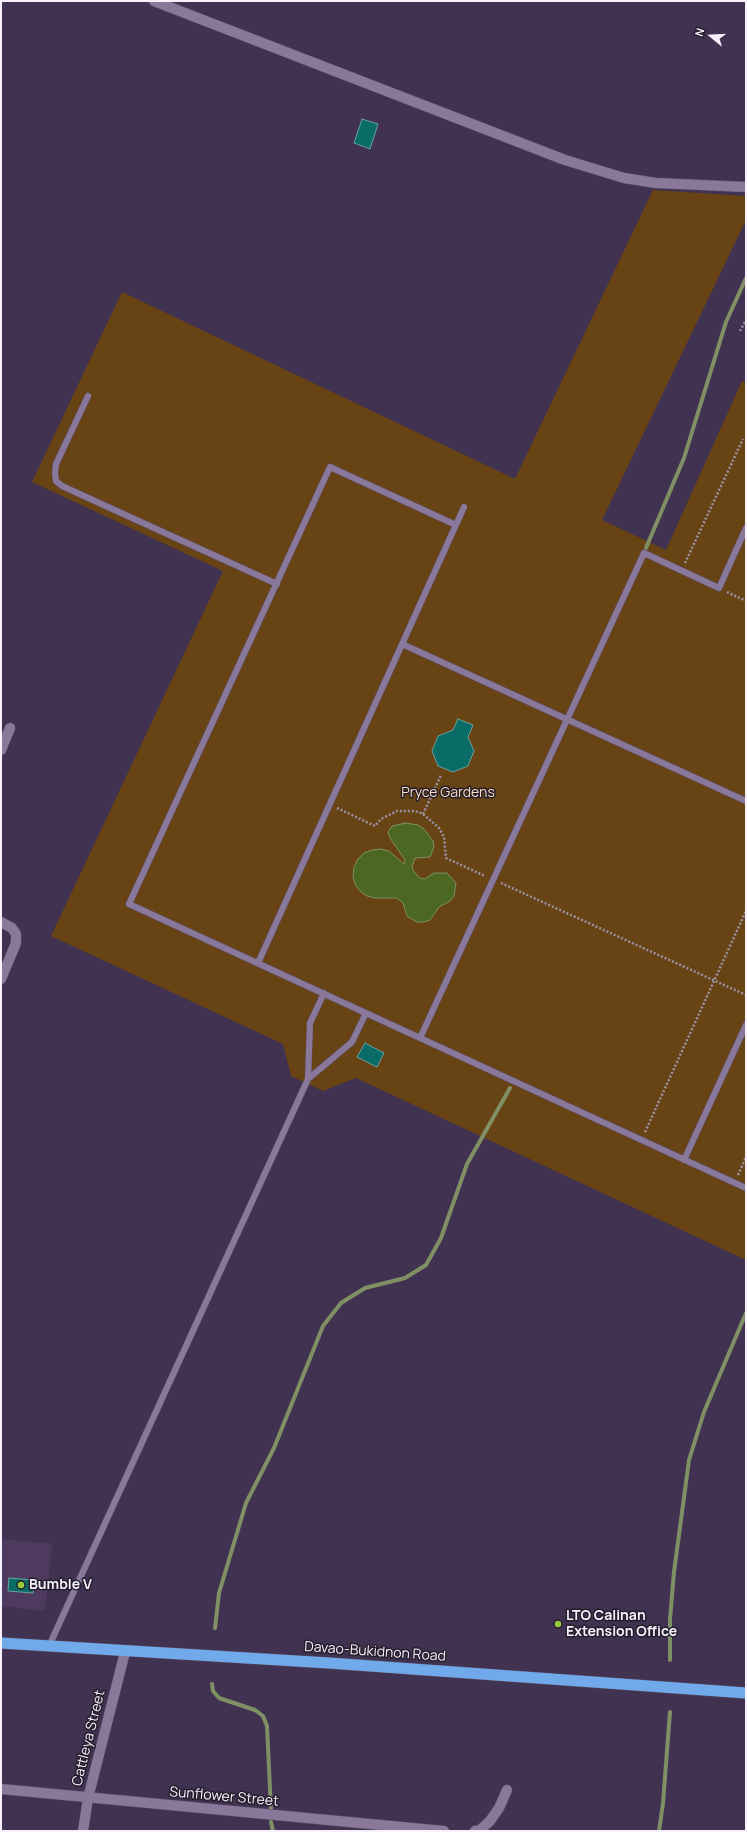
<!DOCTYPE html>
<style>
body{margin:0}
#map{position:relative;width:747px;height:1832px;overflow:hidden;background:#423251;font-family:Manrope,sans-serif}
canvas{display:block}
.frame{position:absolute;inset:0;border:2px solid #f7f1fd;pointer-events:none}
.north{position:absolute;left:691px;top:16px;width:40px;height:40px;-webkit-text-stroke:3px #251e2c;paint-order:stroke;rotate:288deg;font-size:11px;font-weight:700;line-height:16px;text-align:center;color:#f7f1fd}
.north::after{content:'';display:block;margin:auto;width:14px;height:18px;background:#f7f1fd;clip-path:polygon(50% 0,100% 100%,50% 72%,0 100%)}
</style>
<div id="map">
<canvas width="747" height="1832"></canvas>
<div class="frame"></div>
<div class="north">N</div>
</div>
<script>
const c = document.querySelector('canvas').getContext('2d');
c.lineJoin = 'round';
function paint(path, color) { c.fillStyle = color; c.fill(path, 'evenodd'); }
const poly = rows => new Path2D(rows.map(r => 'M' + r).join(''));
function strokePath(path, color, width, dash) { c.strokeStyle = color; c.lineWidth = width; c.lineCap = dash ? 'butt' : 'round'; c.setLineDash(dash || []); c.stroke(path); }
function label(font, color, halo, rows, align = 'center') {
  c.font = font + ' Manrope,sans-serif'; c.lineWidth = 3; c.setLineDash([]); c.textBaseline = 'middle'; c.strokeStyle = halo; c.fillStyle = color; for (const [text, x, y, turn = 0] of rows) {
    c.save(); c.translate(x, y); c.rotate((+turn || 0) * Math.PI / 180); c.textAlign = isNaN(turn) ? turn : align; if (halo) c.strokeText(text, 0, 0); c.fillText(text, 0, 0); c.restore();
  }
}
paint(poly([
 [2,1539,52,1544,45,1611,1,1606]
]), '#4e3a5f');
paint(poly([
 [653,190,746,196,746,220,602,520,666,550,742,381,746,383,746,1260,356,1078,323,1091,291,1076,283,1044,51,936,223,571,32,482,122,292,515,479]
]), '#684314');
const water = poly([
 [406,823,418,825,424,829,433,841,434,847,430,857,415,858,412,867,414,872,420,878,425,879,434,873,447,873,456,883,454,896,450,901,439,907,430,920,424,922,417,922,407,916,403,903,397,898,376,898,367,896,360,891,355,884,353,876,354,867,358,859,364,853,372,850,380,849,389,851,404,864,405,860,390,838,388,832,392,826,406,823]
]);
paint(water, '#4c6722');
strokePath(water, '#7f9064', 1);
strokePath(poly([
 [646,548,684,458,726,322,746,278],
 [215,1628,219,1593,246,1503,274,1448,323,1326,341,1303,365,1288,405,1278,426,1265,441,1238,467,1164,510,1088],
 [670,1660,670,1619,674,1572,689,1460,704,1412,746,1313],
 [212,1684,213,1691,219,1698,255,1710,263,1716,267,1726,271,1810],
 [271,1822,273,1831],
 [659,1831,663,1803,670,1712]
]), '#7f9064', 4);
const building = poly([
 [362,119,378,124,370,149,354,143,362,119],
 [458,719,473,725,468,737,474,751,468,766,453,772,438,766,432,751,438,736,453,730,458,719],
 [365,1043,384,1053,377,1067,357,1057,365,1043],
 [9,1578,34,1580,33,1593,8,1591,9,1578]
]);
paint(building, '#0a6c66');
strokePath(building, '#6ba09b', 1);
const service = poly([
 [88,396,56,464,55,473,56,481,62,486,277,584],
 [456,525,330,467,129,904,746,1188],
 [402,644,746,801],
 [258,963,464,507],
 [420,1038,644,553,719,588,746,528],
 [308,1079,352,1042,366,1013],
 [684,1160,746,1025],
 [49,1646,308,1079,310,1023,324,993]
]);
const minor = poly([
 [1,750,10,728],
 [1,922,12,928,16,934,16,943,1,979],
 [1,1789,444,1831],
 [83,1831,88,1798,125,1652],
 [475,1831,480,1830,490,1821,499,1808,507,1790]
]);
const tertiary = poly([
 [154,1,565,160,624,178,656,183,746,187]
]);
const trunk = poly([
 [1,1643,329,1663,746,1693]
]);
strokePath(service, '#5a4d66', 7);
strokePath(minor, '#5a4d66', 11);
strokePath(tertiary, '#5a4d66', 11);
strokePath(trunk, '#5a4d66', 12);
strokePath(poly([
 [740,331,746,320],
 [685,563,743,439],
 [727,592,746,601],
 [337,808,375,826,381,819,397,811,415,811,423,814,439,828,444,837,446,858,485,876],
 [423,814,441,775],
 [501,883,746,995],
 [645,1132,746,911],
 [738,1175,746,1157]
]), '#9c91a7', 2.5, [2, 2]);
strokePath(service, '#8a789b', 6);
strokePath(minor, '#8a789b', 10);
strokePath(tertiary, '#8a789b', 10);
strokePath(trunk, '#70aaea', 11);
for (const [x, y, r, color] of [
 [21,1585,4,"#95cc3a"],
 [558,1624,4,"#95cc3a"]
]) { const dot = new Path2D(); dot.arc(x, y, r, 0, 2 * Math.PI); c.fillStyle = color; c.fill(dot); strokePath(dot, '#251e2c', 1.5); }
label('14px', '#fbdebf', '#251e2c', [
 ["Pryce Gardens",448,793]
]);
label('bold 14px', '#f7f1fd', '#251e2c', [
 ["Bumble V",29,1585],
 ["LTO Calinan",566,1616],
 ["Extension Office",566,1632]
], 'left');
label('14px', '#f7f1fd', '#251e2c', [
 ["Davao-Bukidnon Road",375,1652,4],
 ["Cattleya Street",89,1738,-76],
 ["Sunflower Street",224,1797,5]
]);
</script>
